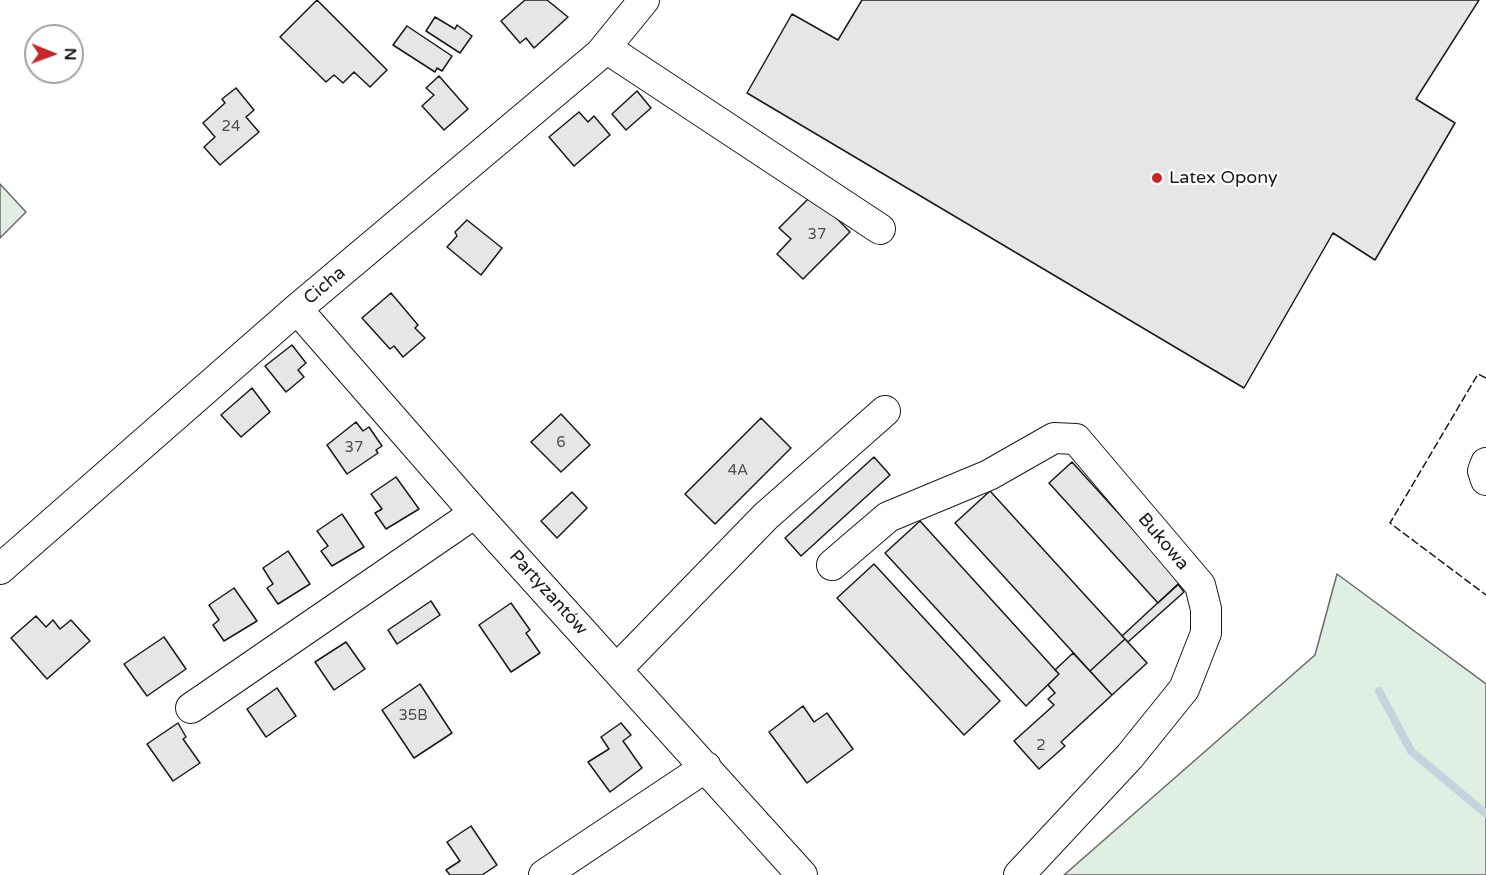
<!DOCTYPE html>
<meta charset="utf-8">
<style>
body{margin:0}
#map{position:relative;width:1486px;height:875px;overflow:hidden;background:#fff;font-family:"Varela Round",sans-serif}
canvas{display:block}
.north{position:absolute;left:24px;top:24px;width:60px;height:60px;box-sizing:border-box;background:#fff;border:2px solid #a3a3a3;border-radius:50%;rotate:91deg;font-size:16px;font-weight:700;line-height:24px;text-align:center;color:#1a1a1a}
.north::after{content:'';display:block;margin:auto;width:21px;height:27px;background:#c62828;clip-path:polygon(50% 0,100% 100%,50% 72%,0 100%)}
</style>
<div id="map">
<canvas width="1486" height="875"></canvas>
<div class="north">N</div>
</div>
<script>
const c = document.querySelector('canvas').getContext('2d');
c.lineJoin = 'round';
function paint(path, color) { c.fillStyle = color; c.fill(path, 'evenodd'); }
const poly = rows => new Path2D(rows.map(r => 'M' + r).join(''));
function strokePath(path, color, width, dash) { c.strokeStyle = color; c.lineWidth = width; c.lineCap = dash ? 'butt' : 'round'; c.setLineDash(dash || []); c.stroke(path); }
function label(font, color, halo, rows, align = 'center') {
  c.font = font + ' "Varela Round",sans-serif'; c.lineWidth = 4.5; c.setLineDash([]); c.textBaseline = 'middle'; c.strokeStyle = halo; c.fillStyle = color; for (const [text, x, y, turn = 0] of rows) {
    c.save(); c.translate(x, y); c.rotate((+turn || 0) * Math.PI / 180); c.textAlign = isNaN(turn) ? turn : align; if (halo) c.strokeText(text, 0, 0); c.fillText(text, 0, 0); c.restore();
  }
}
const green = poly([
 [0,184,26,212,0,238,0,184],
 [1337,574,1486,684,1486,875,1064,875,1315,655,1337,574]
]);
paint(green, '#e0efe3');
strokePath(green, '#6a6a6a', 1.5);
strokePath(poly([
 [1379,691,1411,751,1486,814]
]), '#c6d2dc', 8);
const building = poly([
 [317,0,387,70,370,87,354,72,343,83,334,75,326,82,280,37,317,0],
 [525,0,547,0,568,17,534,48,526,38,520,43,501,21,525,0],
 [862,0,1479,0,1416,99,1455,123,1375,260,1333,233,1244,388,747,93,792,14,838,40,862,0],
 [435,17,455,29,457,25,472,36,460,53,426,31,435,17],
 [407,26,452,56,442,71,437,68,435,72,393,45,407,26],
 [439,76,468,109,444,130,422,106,434,95,426,88,439,76],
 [236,88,254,110,246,117,259,132,220,165,204,147,215,137,203,123,225,103,222,99,236,88],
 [637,91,651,108,626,130,612,114,637,91],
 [579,112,588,122,594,116,610,135,574,166,549,137,579,112],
 [813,194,850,232,803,279,777,254,791,239,779,228,813,194],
 [467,220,502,248,481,275,447,247,457,236,455,232,467,220],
 [391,293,418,325,415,328,425,338,403,357,394,346,390,349,362,318,391,293],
 [292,345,306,363,298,370,304,377,286,392,265,366,292,345],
 [252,388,270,412,241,437,221,415,252,388],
 [561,414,590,445,561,472,531,442,561,414],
 [761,418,791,448,715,524,685,494,761,418],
 [356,422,363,431,369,427,382,446,376,450,378,453,347,474,327,445,356,422],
 [874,457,890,475,801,556,785,538,874,457],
 [1072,462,1181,582,1158,603,1049,483,1072,462],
 [396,477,419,509,386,529,375,513,382,509,371,494,396,477],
 [990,491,1125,639,1090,671,955,523,990,491],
 [572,492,587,508,557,538,541,521,572,492],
 [342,514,364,547,332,566,321,551,328,546,317,531,342,514],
 [920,521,1059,674,1026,706,885,553,920,521],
 [288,551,310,584,278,604,267,588,273,584,263,568,288,551],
 [874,564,1000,701,964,735,837,598,874,564],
 [1178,584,1184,592,1128,642,1122,636,1178,584],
 [234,588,257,621,224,641,213,625,219,620,209,605,234,588],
 [431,601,440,615,397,644,388,630,431,601],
 [511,603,530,630,526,633,540,653,511,672,479,625,511,603],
 [36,616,46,627,53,620,60,629,71,620,90,641,47,679,11,638,36,616],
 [164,637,186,669,147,696,124,664,164,637],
 [1125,639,1147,663,1112,695,1090,671,1125,639],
 [346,642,365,669,334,690,315,662,346,642],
 [1073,653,1112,695,1061,742,1065,746,1039,769,1014,741,1054,705,1048,699,1055,693,1048,685,1059,674,1055,670,1073,653],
 [420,684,452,733,414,758,382,710,420,684],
 [277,688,296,716,266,737,247,709,277,688],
 [803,706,814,722,827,713,853,749,807,783,769,732,803,706],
 [178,723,186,737,183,739,200,763,173,781,147,744,178,723],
 [621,723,631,735,623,741,642,768,610,792,588,762,609,749,601,737,621,723],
 [471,826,497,865,482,875,450,875,446,870,460,861,447,842,471,826]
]);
paint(building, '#e6e6e6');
strokePath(building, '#1a1a1a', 1.5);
const minor = poly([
 [606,48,880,229],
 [297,309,475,513,802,875],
 [1486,463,1483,471,1486,480],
 [832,565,888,517,989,475,1054,438,1076,439,1200,585,1206,609,1206,633,1184,689,1130,756,1019,875],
 [0,569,297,309,600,54,644,0],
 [617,669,766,516,885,411],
 [191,708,475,513],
 [544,875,706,767]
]);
strokePath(minor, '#1a1a1a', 32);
strokePath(minor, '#fff', 30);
strokePath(poly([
 [1486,378,1478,374,1390,523,1486,595]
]), '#1a1a1a', 1.5, [8, 3]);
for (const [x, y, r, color] of [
 [1157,178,6,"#c62828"]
]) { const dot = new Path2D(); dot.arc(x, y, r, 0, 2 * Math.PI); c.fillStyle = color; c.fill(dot); strokePath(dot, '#fff', 2); }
label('15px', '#4d4d4d', null, [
 ["24",231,127],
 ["37",817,235],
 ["6",561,443],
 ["37",354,448],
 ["4A",738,471],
 ["35B",413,716],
 ["2",1041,746]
]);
label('18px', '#1a1a1a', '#fff', [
 ["Latex Opony",1169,178]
], 'left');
label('18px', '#1a1a1a', '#fff', [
 ["Cicha",325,286,-40],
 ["Bukowa",1163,542,50],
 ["Partyzantów",548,593,48]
]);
</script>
